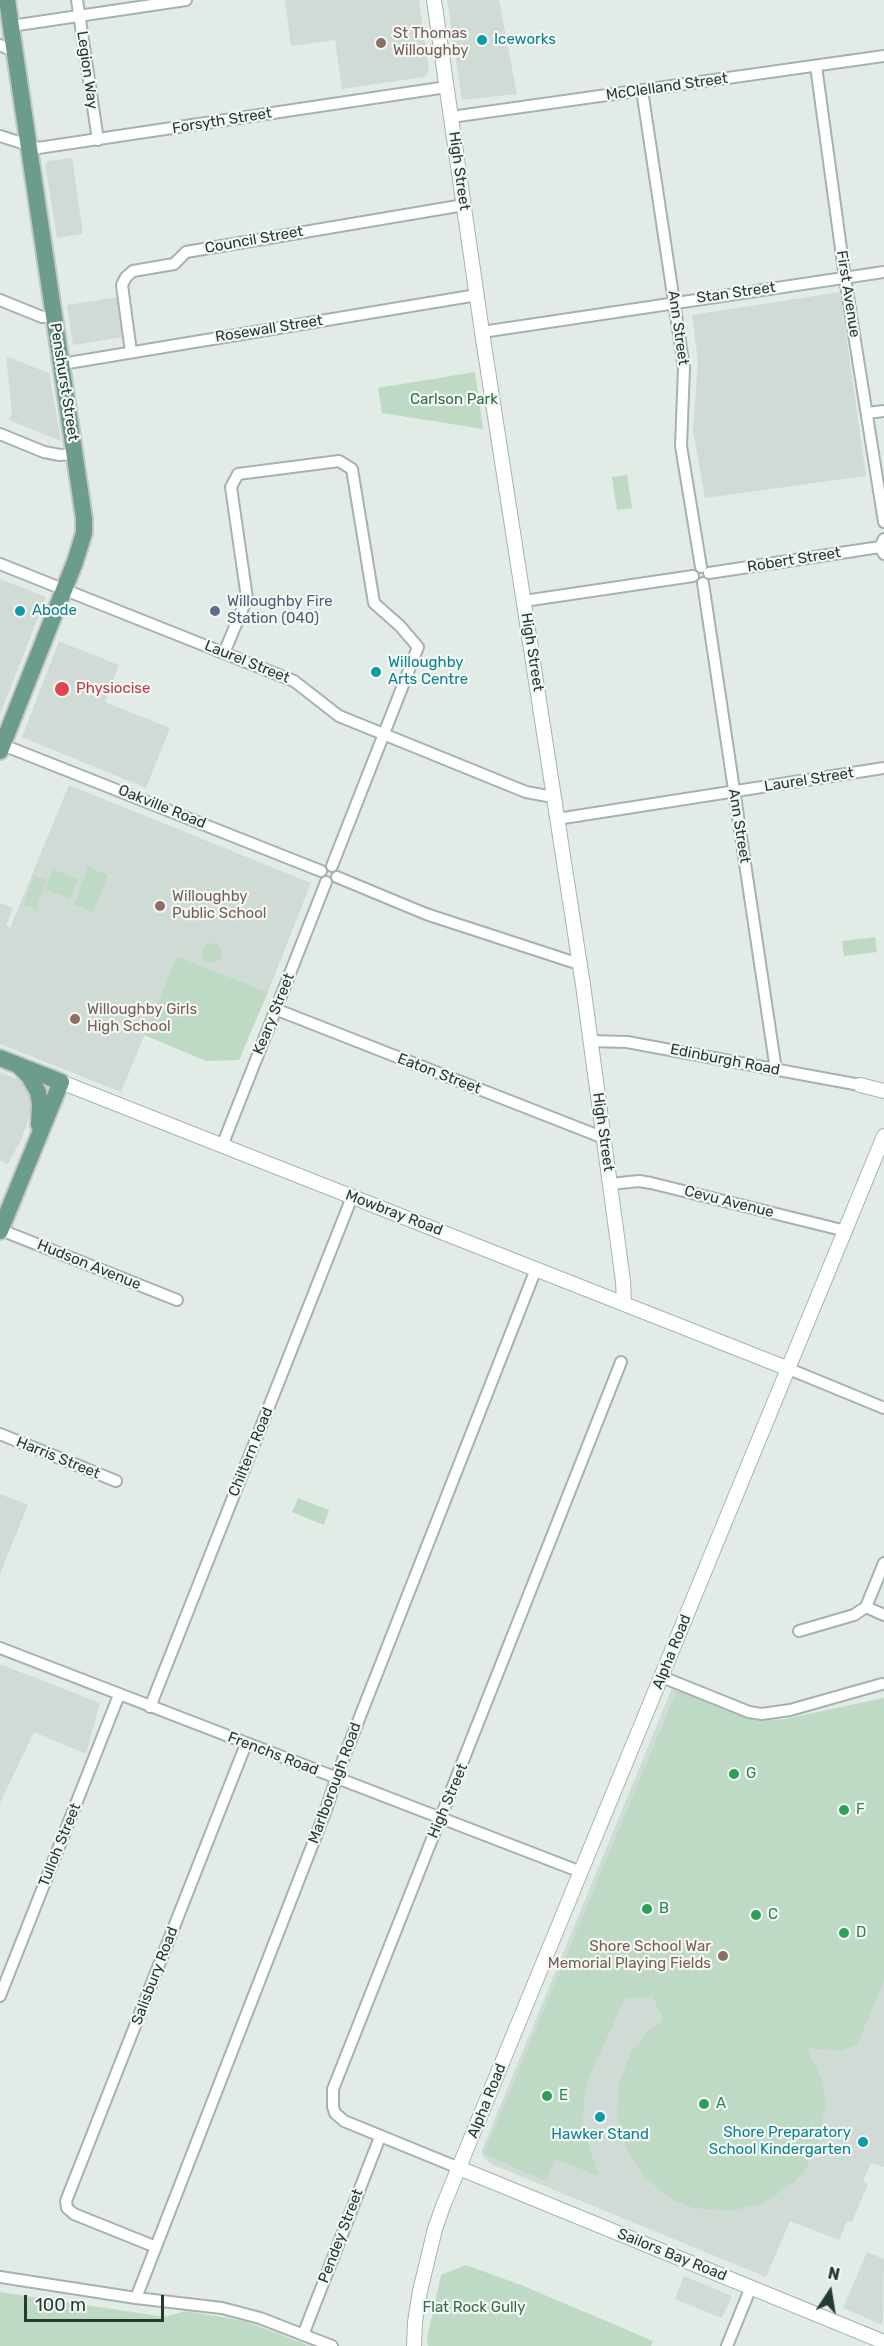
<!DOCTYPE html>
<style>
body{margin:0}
#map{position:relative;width:884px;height:2346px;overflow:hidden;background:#e3ebe7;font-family:Rubik,sans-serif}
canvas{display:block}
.north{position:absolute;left:800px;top:2262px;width:60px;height:60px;-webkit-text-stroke:4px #f3f8f5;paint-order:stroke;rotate:12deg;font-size:16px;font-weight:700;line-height:24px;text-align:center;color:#243a34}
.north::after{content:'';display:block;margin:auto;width:21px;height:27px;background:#243a34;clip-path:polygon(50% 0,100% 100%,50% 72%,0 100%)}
.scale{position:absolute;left:24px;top:2295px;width:140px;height:27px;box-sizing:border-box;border:3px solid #243a34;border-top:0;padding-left:8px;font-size:18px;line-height:21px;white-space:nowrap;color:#243a34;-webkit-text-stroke:4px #f3f8f5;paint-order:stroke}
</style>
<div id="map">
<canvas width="884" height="2346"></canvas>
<div class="north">N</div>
<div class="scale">100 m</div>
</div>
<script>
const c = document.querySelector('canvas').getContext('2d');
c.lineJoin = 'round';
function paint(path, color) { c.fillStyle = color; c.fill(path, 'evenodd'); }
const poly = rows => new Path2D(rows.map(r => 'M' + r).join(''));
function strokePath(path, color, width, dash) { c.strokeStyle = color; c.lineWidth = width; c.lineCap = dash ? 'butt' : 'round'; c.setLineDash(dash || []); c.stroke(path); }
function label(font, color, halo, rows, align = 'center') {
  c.font = font + ' Rubik,sans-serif'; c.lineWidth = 4.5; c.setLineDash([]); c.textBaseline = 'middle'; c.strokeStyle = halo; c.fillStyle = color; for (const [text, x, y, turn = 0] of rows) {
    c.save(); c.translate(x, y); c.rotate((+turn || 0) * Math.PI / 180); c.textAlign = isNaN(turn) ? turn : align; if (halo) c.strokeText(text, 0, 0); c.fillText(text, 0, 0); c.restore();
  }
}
paint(poly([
 [285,0,419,0,429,71,424,77,342,89,335,40,291,46],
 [447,0,499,0,517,94,462,100],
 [72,158,83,234,57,238,45,165,48,161],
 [840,292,866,476,705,498,693,431,698,362,692,315],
 [119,297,124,337,73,345,67,305],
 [6,356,49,373,61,441,9,420,12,413],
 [0,579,46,597,0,715],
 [59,641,119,665,105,702,170,728,146,788,22,737],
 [69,785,311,883,268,992,177,956,121,1092,0,1044,0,903,13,908,6,926,10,928],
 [0,1072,19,1080,31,1095,32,1110,21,1140,8,1164,0,1160],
 [0,1494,28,1505,0,1574],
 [0,1664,100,1703,86,1754,34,1732,0,1803],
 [673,1686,763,1725,884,1737,884,2167,871,2163,863,2181,868,2184,852,2222,847,2221,839,2240,790,2221,766,2277,491,2164,482,2155,482,2150],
 [867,2252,884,2259,883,2325,843,2308],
 [684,2276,732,2296,722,2318,675,2299]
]), '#d1dbd6');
paint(poly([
 [475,372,483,429,382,413,378,388],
 [627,475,632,508,617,510,612,477],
 [88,867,108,875,93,912,74,905],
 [53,869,78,879,70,899,45,889],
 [34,876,47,880,36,909,23,905],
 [875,937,877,952,844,956,842,941],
 '202 953a10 10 0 1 1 20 0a10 10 0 1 1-20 0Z',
 [177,956,268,992,239,1060,206,1061,144,1035],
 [298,1498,329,1510,324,1525,292,1512],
 [677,1690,761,1721,784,1719,884,1698,884,1980,857,2045,841,2051,807,2048,822,2080,826,2102,818,2143,805,2170,793,2183,762,2204,730,2211,693,2208,673,2200,644,2177,625,2146,617,2114,619,2084,631,2052,649,2031,663,2020,652,1995,643,1998,625,1998,589,2077,584,2098,583,2119,587,2141,599,2176,555,2159,546,2181,484,2154],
 [466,2265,521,2285,653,2341,651,2346,428,2346,427,2338,441,2275],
 [0,2292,165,2317,186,2311,245,2321,310,2346,0,2346]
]), '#bedac4');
const street = poly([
 [77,0,98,140],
 [11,26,186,0],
 [0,45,15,52],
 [816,66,845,278,884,522],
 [642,90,684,368,681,446,701,567],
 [451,117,884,56],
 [0,136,38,148,447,87],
 [0,300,42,317,54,316],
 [482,332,884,272],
 [131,352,122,285,126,277,133,271,174,264,186,252,464,205],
 [62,364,477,295],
 [867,413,884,411],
 [0,434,44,452,60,455,75,454],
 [884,539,880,547,884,554],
 [0,564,294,681,339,716,526,792,553,797],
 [709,573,880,547],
 [703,583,776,1070],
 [524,601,693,576],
 [224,653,247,598,231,487,238,474,339,461,352,469,374,603,400,626,418,647,332,866],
 [3,745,321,871],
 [557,819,884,768],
 [337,877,426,914,579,964],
 [275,1009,604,1138],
 [590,1041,627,1042,860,1085],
 [222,1146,326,882],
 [610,1184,639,1181,651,1183,846,1231],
 [1,1230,177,1300],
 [789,1369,884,1408],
 [0,1434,116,1481],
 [866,1607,884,1615],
 [799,1631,854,1615,866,1607,884,1563],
 [0,1648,581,1872],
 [662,1677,749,1712,762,1714,790,1710,882,1684],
 [150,1707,352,1197],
 [0,1996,119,1695],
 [459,2168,344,2121,335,2113,333,2107,333,2089,621,1362],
 [156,2247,74,2214,67,2208,66,2201,246,1744],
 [0,2277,136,2298,222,2308,260,2318,332,2346],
 [136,2298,326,1810,339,1770,536,1269],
 [303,2335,380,2137],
 [727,2346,751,2287]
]);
const secondary = poly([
 [434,0,482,332,583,985,623,1281,624,1304],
 [61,1082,789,1369],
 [860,1085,884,1091],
 [459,2168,884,2342],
 [414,2346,415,2322,420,2291,435,2229,443,2206,884,1136]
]);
const primary = poly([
 [0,751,75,562,84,533,84,518,7,0],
 [0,1058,61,1082,0,1231],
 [20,1067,29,1076,38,1092,40,1104,39,1125]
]);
strokePath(street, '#a6b2ae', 14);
strokePath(secondary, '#a2b6ae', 16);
strokePath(primary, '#c2c8c6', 20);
strokePath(street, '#fff', 10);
strokePath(secondary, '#fff', 14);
strokePath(primary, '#6c9c8e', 16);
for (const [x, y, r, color] of [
 [482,40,6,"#0f9aa8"],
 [381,43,6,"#8d6e63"],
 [20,611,6,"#0f9aa8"],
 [215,611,6,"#5c6f8a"],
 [376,672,6,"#0f9aa8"],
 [62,689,8,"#e0444e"],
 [160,906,6,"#8d6e63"],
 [75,1019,6,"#8d6e63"],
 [734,1774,6,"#2e9e5b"],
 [844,1810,6,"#2e9e5b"],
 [647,1909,6,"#2e9e5b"],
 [756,1915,6,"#2e9e5b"],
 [844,1933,6,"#2e9e5b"],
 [723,1956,6,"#8d6e63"],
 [547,2096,6,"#2e9e5b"],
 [704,2104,6,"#2e9e5b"],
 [600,2117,6,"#0f9aa8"],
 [863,2142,6,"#0f9aa8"]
]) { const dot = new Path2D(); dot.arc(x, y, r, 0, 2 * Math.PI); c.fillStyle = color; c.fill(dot); strokePath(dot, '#f3f8f5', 2); }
label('15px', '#785e54', '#f3f8f5', [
 ["St Thomas",393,34],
 ["Willoughby",393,51],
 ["Willoughby",172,897],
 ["Public School",172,914],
 ["Willoughby Girls",87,1010],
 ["High School",87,1027],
 ["Shore School War",711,1947,"right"],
 ["Memorial Playing Fields",711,1964,"right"]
], 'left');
label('15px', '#0d838f', '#f3f8f5', [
 ["Iceworks",494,40],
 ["Abode",32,611],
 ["Willoughby",388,663],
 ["Arts Centre",388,680],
 ["Shore Preparatory",851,2133,"right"],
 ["School Kindergarten",851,2150,"right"],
 ["Hawker Stand",600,2135,"center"]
], 'left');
label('15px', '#243a34', '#f3f8f5', [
 ["Legion Way",87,70,82],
 ["McClelland Street",667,87,-8],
 ["Forsyth Street",222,121,-9],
 ["High Street",459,171,82],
 ["Council Street",254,240,-10],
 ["Stan Street",736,293,-8],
 ["First Avenue",848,294,81],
 ["Ann Street",678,328,82],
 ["Rosewall Street",269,329,-9],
 ["Penshurst Street",64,382,81],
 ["Robert Street",794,560,-9],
 ["High Street",532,652,81],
 ["Laurel Street",247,662,22],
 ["Laurel Street",809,780,-9],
 ["Oakville Road",162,807,22],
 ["Ann Street",739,826,81],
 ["Keary Street",274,1014,-68],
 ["Edinburgh Road",725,1060,11],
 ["Eaton Street",439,1074,21],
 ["High Street",603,1132,82],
 ["Cevu Avenue",729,1202,14],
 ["Mowbray Road",394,1213,21],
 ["Hudson Avenue",89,1265,22],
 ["Chiltern Road",251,1452,-68],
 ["Harris Street",58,1458,22],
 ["Alpha Road",672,1652,-68],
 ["Frenchs Road",273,1754,21],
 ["Marlborough Road",335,1783,-70],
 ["High Street",448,1801,-67],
 ["Tulloh Street",60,1845,-68],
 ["Salisbury Road",155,1976,-69],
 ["Alpha Road",487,2101,-68],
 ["Pendey Street",341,2236,-69],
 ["Sailors Bay Road",672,2255,22]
]);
label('15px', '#326d47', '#f3f8f5', [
 ["Carlson Park",454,400],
 ["Flat Rock Gully",474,2308]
]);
label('15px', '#4e5e75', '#f3f8f5', [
 ["Willoughby Fire",227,602],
 ["Station (040)",227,619]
], 'left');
label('15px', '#be3a42', '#f3f8f5', [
 ["Physiocise",76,689]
], 'left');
label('15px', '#27864d', '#f3f8f5', [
 ["G",746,1774],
 ["F",856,1810],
 ["B",659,1909],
 ["C",768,1915],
 ["D",856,1933],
 ["E",559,2096],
 ["A",716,2104]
], 'left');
</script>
